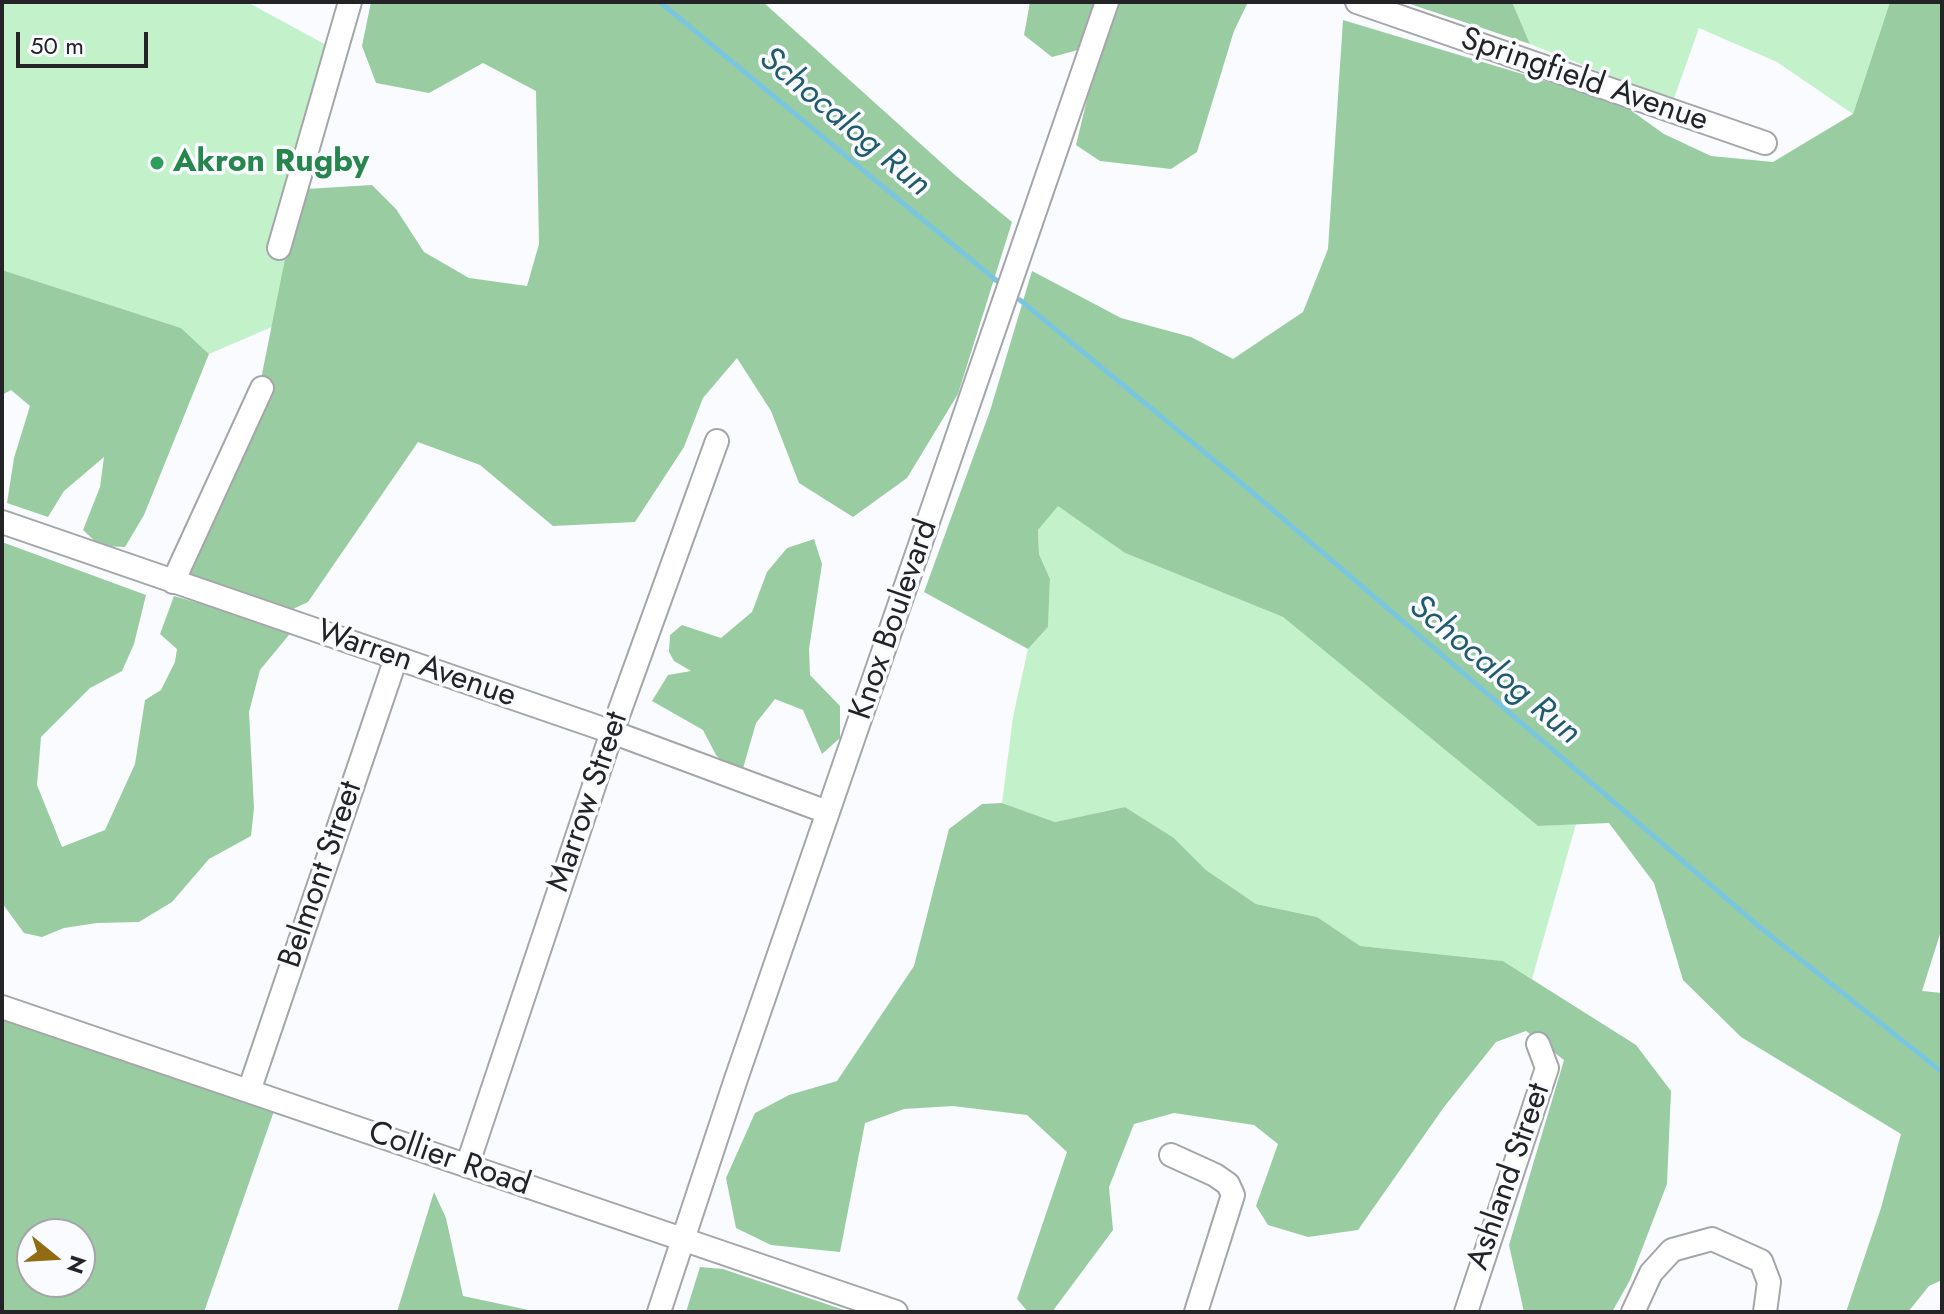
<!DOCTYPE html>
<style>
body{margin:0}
#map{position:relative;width:1944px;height:1314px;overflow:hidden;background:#f9fbff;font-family:Jost,sans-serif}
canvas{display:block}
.frame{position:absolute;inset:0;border:4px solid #242426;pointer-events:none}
.north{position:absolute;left:16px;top:1218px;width:80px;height:80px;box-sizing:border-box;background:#f9fbff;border:2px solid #a4a5a8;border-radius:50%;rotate:108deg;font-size:22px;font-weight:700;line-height:32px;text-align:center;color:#242426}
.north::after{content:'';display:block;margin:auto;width:28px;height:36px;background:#916c13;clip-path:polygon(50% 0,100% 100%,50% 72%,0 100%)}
.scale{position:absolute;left:16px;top:32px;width:132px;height:36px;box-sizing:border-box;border:4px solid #242426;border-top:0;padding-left:10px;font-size:24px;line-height:28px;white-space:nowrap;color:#242426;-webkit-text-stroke:6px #f9fbff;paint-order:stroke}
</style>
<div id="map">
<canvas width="1944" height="1314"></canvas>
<div class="frame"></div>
<div class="north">N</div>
<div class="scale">50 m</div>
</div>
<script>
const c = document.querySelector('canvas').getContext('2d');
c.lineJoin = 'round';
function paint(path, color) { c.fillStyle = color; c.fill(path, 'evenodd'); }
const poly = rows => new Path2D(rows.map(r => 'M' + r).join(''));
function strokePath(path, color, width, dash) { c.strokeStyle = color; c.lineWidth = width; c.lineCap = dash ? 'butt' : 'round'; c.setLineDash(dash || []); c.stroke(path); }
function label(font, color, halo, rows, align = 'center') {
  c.font = font + ' Jost,sans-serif'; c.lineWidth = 7; c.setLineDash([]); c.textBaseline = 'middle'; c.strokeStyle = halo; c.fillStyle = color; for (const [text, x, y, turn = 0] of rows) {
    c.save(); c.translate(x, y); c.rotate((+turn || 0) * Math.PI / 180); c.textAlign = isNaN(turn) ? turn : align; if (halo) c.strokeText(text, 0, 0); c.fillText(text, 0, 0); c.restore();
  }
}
paint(poly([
 [2,2,247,2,343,54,288,244,274,326,209,354,181,328,2,270],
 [1512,2,1890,2,1853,114,1777,62,1699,28,1673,101,1530,44],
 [1058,505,1125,553,1283,617,1538,826,1576,824,1532,979,1503,961,1359,946,1317,917,1256,904,1206,870,1174,838,1125,807,1055,822,1002,803,1013,717,1028,649,1048,627,1050,579,1039,554,1038,530]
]), '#c3f1c9');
paint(poly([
 [371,2,763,2,955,175,1012,222,958,394,907,478,853,517,799,483,771,411,737,358,703,398,684,447,635,522,553,526,480,465,418,442,308,602,293,609,188,574,249,439,288,244,306,189,372,185,396,209,424,252,469,278,527,286,539,244,536,91,483,63,429,93,376,83,362,46],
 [1030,2,1095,2,1078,50,1052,57,1024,35],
 [1119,2,1248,2,1234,31,1197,152,1171,169,1100,161,1076,145,1091,83],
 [1404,2,1512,2,1530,44],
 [1890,2,1942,2,1942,928,1922,991,1942,993,1942,1280,1929,1286,1908,1312,1846,1312,1881,1208,1901,1134,1741,1037,1683,980,1654,883,1609,823,1538,826,1283,617,1125,553,1058,506,1038,530,1039,554,1050,579,1048,627,1028,649,924,592,990,411,1032,271,1121,318,1191,337,1233,359,1303,312,1328,249,1343,20,1622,104,1664,134,1711,156,1773,162,1853,114],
 [2,270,181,328,209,354,144,515,125,547,100,546,83,530,100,487,104,457,64,491,48,517,7,503,14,458,30,406,11,390,2,395],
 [814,539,822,564,809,649,810,675,840,706,840,738,822,754,803,710,775,699,756,723,742,772,727,766,716,755,703,730,652,701,668,675,691,671,674,661,669,652,670,635,682,625,721,638,752,612,767,572,787,548],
 [2,542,146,595,134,644,122,671,90,688,41,737,37,785,62,847,105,830,135,764,145,700,161,690,175,662,177,649,160,634,174,596,293,630,260,670,249,712,254,808,251,836,209,859,172,902,139,922,97,923,64,928,42,937,24,933,2,903],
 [1002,803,1055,822,1125,807,1174,838,1206,870,1256,904,1317,917,1360,946,1503,961,1636,1045,1671,1091,1667,1184,1630,1280,1612,1312,1524,1312,1509,1245,1564,1060,1526,1031,1496,1042,1444,1107,1358,1230,1308,1237,1268,1225,1256,1206,1278,1144,1254,1125,1174,1113,1134,1124,1109,1187,1113,1230,1052,1312,1028,1312,1017,1299,1067,1152,1027,1115,953,1106,904,1109,865,1123,840,1252,771,1245,736,1228,726,1178,755,1113,789,1095,837,1081,914,966,949,829,982,804],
 [2,1018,274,1111,204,1312,2,1312],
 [32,1234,80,1234,80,1282,32,1282],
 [434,1192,446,1218,463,1296,538,1312,397,1312],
 [700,1267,723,1269,850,1312,686,1312]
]), '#99cda1');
strokePath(poly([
 [660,2,997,281],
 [1020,300,1232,475,1761,928,1942,1072]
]), '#7bc6df', 5);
const minor = poly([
 [1357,2,1765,143],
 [279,248,350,2],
 [2,522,612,732,827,812],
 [173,582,262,388],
 [2,1007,896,1312],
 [249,1091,396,658],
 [1171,1155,1215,1175,1228,1184,1233,1195,1196,1312],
 [467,1166,612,732,717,441],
 [659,1312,736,1079,1107,2],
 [1466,1312,1547,1068,1538,1044],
 [1633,1312,1651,1273,1672,1250,1712,1239,1761,1261,1769,1282,1765,1312]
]);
strokePath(minor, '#a5a6aa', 26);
strokePath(minor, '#fff', 22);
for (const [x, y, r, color] of [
 [157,163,8,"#2e9e5b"]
]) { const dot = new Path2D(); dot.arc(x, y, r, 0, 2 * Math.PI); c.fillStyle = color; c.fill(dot); strokePath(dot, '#f9fbff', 3); }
label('32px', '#242426', '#f9fbff', [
 ["Springfield Avenue",1584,81,19],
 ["Knox Boulevard",895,620,-71],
 ["Warren Avenue",416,665,19],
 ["Marrow Street",589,802,-71],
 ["Belmont Street",322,875,-71],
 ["Collier Road",449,1160,19],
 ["Ashland Street",1510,1177,-71]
]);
label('bold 32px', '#27864d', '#f9fbff', [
 ["Akron Rugby",173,163]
], 'left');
label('italic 34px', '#205c6e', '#f9fbff', [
 ["Schocalog Run",844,123,40],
 ["Schocalog Run",1494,671,40]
]);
</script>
